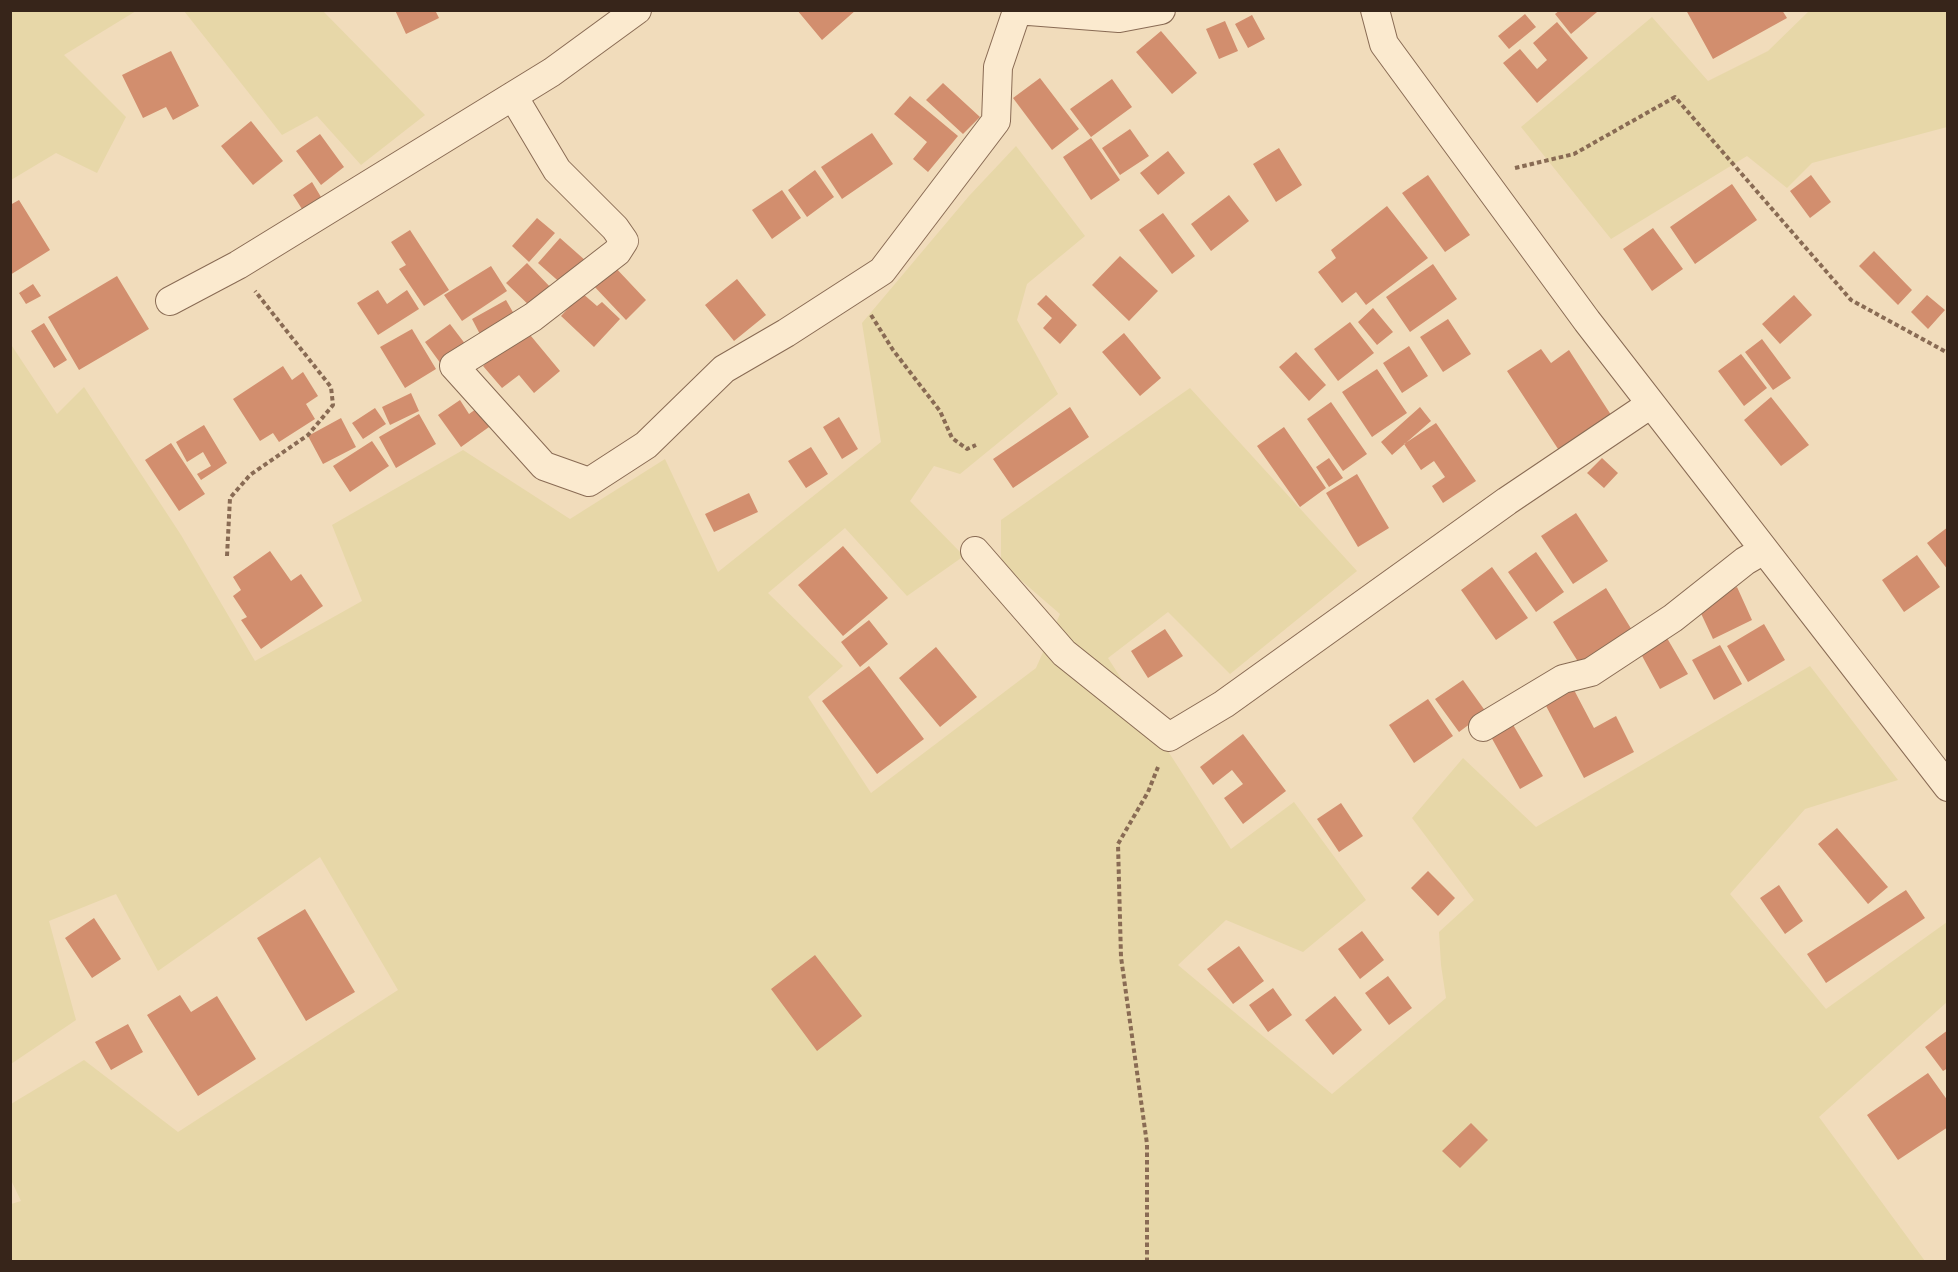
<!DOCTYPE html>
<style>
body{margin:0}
#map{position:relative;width:1958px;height:1272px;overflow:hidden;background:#f1dcbb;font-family:Merriweather,serif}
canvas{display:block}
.frame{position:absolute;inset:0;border:12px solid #37251a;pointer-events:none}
</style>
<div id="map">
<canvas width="1958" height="1272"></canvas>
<div class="frame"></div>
</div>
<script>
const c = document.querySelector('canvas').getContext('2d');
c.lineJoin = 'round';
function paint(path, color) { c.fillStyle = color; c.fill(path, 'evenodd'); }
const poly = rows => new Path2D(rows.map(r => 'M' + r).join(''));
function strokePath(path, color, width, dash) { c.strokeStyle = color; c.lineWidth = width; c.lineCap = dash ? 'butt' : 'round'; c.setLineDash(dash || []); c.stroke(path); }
paint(poly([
 [11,10,136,11,64,55,126,117,97,173,56,153,11,180],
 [184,11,323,11,425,115,361,165,317,116,282,135],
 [1809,11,1947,11,1947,127,1812,163,1787,188,1747,156,1611,239,1521,127,1652,17,1708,81,1768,51],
 [1016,146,1085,236,1027,284,1017,320,1058,394,960,474,934,466,910,501,964,556,907,596,845,528,768,593,843,666,808,697,871,793,1036,668,1060,614,1001,563,1001,520,1190,388,1357,571,1230,674,1168,612,1108,658,1231,849,1294,802,1366,900,1303,952,1226,920,1178,965,1332,1094,1446,998,1441,965,1439,932,1474,900,1412,818,1463,758,1536,827,1810,666,1898,780,1805,809,1730,894,1826,1009,1947,922,1947,1002,1819,1117,1925,1261,11,1261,11,1204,21,1201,11,1180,11,1104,84,1060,178,1132,398,990,320,857,158,971,116,894,49,921,76,1020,11,1064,10,343,57,414,84,387,181,535,255,661,362,601,332,525,463,450,570,519,665,459,718,572,881,442,862,323,969,196]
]), '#e7d7a8');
paint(poly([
 [395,10,435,10,439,18,406,34],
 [797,10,856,10,822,40],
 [1560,10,1596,10,1597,12,1571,34,1555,14],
 [1686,10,1782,10,1787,18,1713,59],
 [1525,14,1536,27,1509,49,1498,36],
 [1252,15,1265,39,1248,48,1235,24],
 [1225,21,1238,51,1219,59,1206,29],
 [1557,22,1588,58,1537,103,1503,63,1520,49,1537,69,1547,60,1533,43],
 [1161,31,1197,73,1172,94,1136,52],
 [171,51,199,106,173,120,166,107,143,118,122,75],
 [1040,78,1079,129,1052,150,1013,98],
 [1112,79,1132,107,1091,137,1070,109],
 [943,83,980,117,963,134,926,100],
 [910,96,958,136,928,172,913,159,927,142,894,114],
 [251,121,283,161,253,185,221,146],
 [1130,129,1149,156,1120,175,1102,148],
 [872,133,893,164,842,199,821,167],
 [320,134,344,167,321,185,296,151],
 [1091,138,1120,180,1091,200,1063,157],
 [1279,148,1302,185,1276,202,1253,164],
 [1168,151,1185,173,1158,195,1140,173],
 [815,170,834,197,807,217,788,190],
 [1428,175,1470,235,1445,252,1402,193],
 [1811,175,1831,202,1810,218,1790,191],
 [312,182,321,197,302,209,293,195],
 [1732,184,1757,220,1695,264,1670,227],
 [782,190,801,218,772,239,752,210],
 [1229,195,1249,221,1211,251,1191,224],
 [19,200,50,250,10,275,10,205],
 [1387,206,1428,258,1366,305,1356,292,1342,303,1318,272,1336,258,1331,250],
 [1163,213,1195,256,1172,274,1139,230],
 [537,218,555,233,529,262,512,246],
 [1653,228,1683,269,1652,291,1623,249],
 [410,230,449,290,424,306,399,269,406,265,391,242],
 [560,238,586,261,564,286,538,263],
 [1874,251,1912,290,1898,305,1859,266],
 [1120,256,1158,291,1129,321,1092,285],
 [527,263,555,292,535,311,506,283],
 [1433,264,1457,299,1410,332,1386,297],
 [613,265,646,300,626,320,592,284],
 [491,266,507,291,462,321,444,295],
 [117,276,149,329,79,370,48,317],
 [737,279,766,315,734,341,705,305],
 [33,284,41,296,26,304,19,293],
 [378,290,387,304,407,290,419,309,378,335,357,303],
 [582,293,597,306,602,302,620,319,594,347,561,316],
 [1046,295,1077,325,1060,344,1043,328,1052,318,1037,304],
 [1794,295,1812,315,1780,344,1762,324],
 [1927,295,1945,310,1928,329,1911,312],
 [506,300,518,321,483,340,472,319],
 [1373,308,1393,332,1377,345,1358,322],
 [1448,319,1471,354,1443,372,1420,337],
 [1350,322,1374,353,1338,381,1314,349],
 [44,323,67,360,54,368,31,331],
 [450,324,466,345,441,364,425,342],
 [412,329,436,369,405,388,380,347],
 [526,330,560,371,534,393,519,375,502,388,483,366],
 [1124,333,1161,378,1140,396,1102,352],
 [1762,339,1791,378,1773,390,1745,352],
 [1409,346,1428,376,1402,393,1383,363],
 [1541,349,1551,363,1569,350,1613,418,1560,452,1507,371],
 [1296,352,1326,385,1309,401,1279,367],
 [1741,354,1767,388,1744,406,1718,371],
 [283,366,292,380,303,372,318,396,306,404,315,419,279,442,273,433,260,441,233,399],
 [1377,369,1407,413,1372,437,1342,392],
 [411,393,419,411,390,425,382,407],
 [1771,397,1809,445,1781,466,1744,420],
 [460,400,469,414,483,404,496,422,461,447,438,415],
 [1331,402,1367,454,1343,471,1307,419],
 [1070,407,1089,437,1013,488,993,459],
 [1420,407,1431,421,1392,455,1381,442],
 [375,408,386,424,363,439,352,423],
 [419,414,436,444,396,468,379,437],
 [839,417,858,449,842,459,823,427],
 [341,418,356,447,323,464,308,436],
 [1436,423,1476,481,1443,503,1432,486,1445,477,1434,461,1421,470,1404,444],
 [204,425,227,463,201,480,197,474,211,466,203,452,187,462,176,442],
 [1284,427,1326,488,1300,507,1257,446],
 [372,441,389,466,350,492,333,466],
 [171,443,205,494,179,511,145,460],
 [811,447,828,474,806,488,788,461],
 [1329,458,1343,478,1329,487,1316,467],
 [1602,458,1618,473,1604,488,1587,473],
 [1357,474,1389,528,1358,547,1326,493],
 [749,493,758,512,714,532,705,514],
 [1576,513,1608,561,1573,584,1541,536],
 [1948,527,1948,570,1927,543],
 [843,546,888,598,843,636,798,585],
 [270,551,291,581,301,574,323,606,261,649,241,620,247,617,233,596,241,590,233,577],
 [1536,552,1564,592,1536,612,1508,572],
 [1917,555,1940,587,1904,612,1882,580],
 [1492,567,1528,618,1496,640,1461,590],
 [1737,587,1752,620,1713,639,1697,605],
 [1606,588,1635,635,1582,668,1553,622],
 [869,620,888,644,860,667,841,642],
 [1764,624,1785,660,1748,682,1727,646],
 [1165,629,1183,656,1148,678,1131,651],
 [1667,638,1688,674,1660,689,1641,654],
 [1720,645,1742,684,1714,700,1692,660],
 [936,647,977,697,940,727,899,678],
 [869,666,924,739,877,774,822,701],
 [1463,680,1486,712,1459,732,1435,699],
 [1573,688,1594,728,1616,716,1634,752,1584,778,1545,704],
 [1428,699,1453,736,1414,763,1389,725],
 [1512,723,1543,776,1520,789,1490,735],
 [1243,734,1286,791,1243,824,1224,798,1243,784,1232,770,1213,785,1200,767],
 [1341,803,1363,836,1339,852,1317,819],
 [1837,828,1888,887,1868,904,1818,844],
 [1428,871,1455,898,1438,916,1411,888],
 [1779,885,1803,921,1785,934,1760,898],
 [1906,890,1925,918,1826,983,1807,954],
 [305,909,355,992,306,1021,257,938],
 [94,918,121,959,92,978,65,938],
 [1362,931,1384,960,1360,979,1338,949],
 [1239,946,1264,981,1233,1004,1207,969],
 [815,955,862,1016,817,1051,771,989],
 [1388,976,1412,1008,1389,1025,1365,993],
 [1273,988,1292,1015,1268,1032,1249,1005],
 [180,995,191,1012,217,996,256,1059,198,1096,147,1015],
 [1335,996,1362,1030,1333,1055,1305,1020],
 [128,1024,143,1052,111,1070,95,1042],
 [1948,1030,1948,1068,1943,1071,1925,1047],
 [1928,1073,1948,1101,1948,1127,1898,1160,1867,1115],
 [1471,1123,1488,1140,1460,1168,1442,1151]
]), '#d28e6e');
const minor = poly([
 [1016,10,1119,18,1161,10],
 [1375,10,1384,44,1587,321,1948,787],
 [513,96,557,170,615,228,624,241,617,252,533,317,454,366,544,466,589,482,646,445,724,369,786,333,882,271,996,121,998,67,1017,11],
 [170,301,238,265,552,72,637,10],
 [975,551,1064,653,1169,737,1224,704,1507,501,1651,404],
 [1483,727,1563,679,1591,672,1673,618,1745,561,1764,550]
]);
strokePath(minor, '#896b54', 30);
strokePath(poly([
 [1515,168,1574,154,1675,97,1851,300,1948,353],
 [871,315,893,350,940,411,952,438,967,449,976,445],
 [227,556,230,498,250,475,308,435,333,405,331,387,255,291],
 [1147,1262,1147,1144,1121,957,1118,844,1148,792,1158,767]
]), '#896b54', 4, [4.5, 3]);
strokePath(minor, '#fbeacf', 28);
</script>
